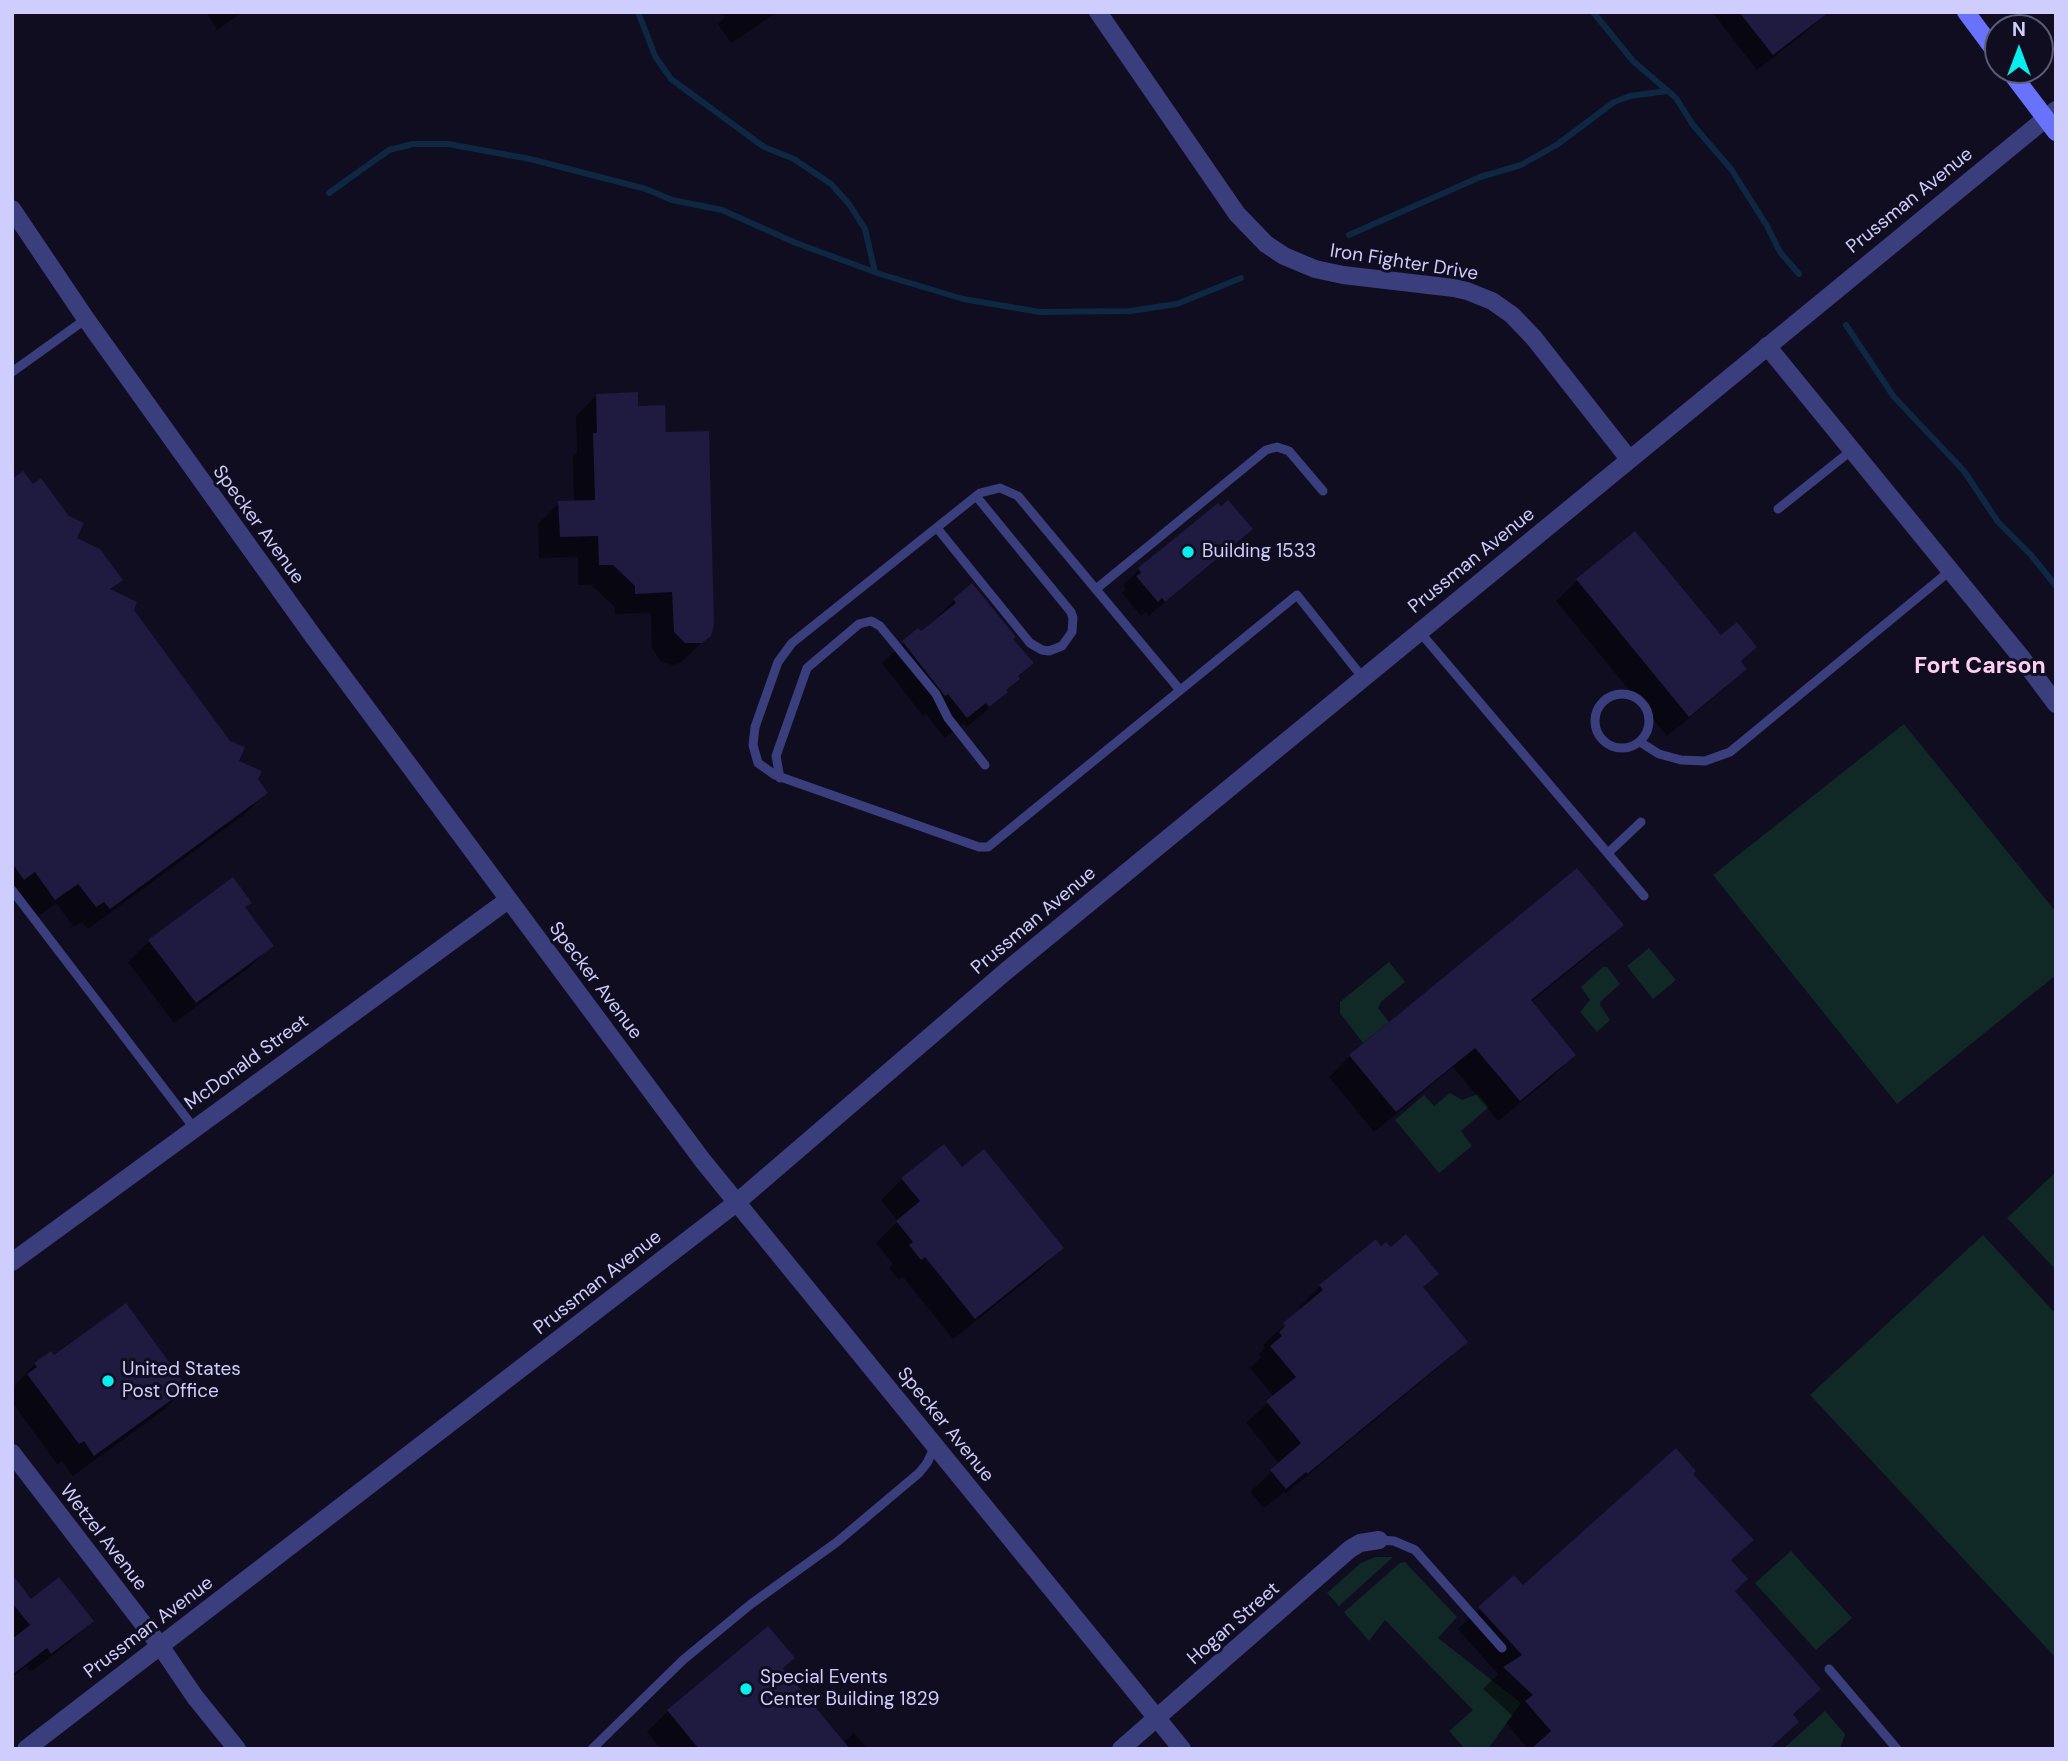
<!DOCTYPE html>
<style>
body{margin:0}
#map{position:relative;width:2068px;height:1761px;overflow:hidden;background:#0f0d1f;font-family:"DM Sans",sans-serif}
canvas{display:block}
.frame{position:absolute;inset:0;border:14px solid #cecdfd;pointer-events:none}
.north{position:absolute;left:1984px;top:14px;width:70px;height:70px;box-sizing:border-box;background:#0f0d1f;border:2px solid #5b5a78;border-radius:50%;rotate:0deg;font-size:19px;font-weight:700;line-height:28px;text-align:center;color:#cecdfd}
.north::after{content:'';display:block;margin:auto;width:24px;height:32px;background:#08eeef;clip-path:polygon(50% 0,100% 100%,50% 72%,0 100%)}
</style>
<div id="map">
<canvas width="2068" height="1761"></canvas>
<div class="frame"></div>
<div class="north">N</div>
</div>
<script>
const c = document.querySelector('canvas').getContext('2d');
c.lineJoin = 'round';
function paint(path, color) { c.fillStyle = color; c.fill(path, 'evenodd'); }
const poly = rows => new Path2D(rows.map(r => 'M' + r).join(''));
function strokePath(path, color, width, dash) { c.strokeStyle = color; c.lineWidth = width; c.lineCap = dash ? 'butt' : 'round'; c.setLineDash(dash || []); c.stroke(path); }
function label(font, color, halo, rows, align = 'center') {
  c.font = font + ' "DM Sans",sans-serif'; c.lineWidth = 6; c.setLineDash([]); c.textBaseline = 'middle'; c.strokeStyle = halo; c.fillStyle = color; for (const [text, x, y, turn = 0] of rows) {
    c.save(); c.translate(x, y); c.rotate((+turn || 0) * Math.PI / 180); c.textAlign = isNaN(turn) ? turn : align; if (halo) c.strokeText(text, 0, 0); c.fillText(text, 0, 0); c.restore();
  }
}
paint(poly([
 [1904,724,2056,912,2056,975,1897,1104,1713,875],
 [1649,948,1676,980,1653,999,1627,966],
 [1389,962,1405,982,1381,1002,1378,1008,1389,1022,1363,1043,1340,1013,1340,1002],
 [1603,967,1607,967,1620,984,1600,1002,1600,1005,1610,1020,1597,1032,1580,1012,1590,1000,1581,987],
 [1450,1093,1462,1100,1478,1094,1489,1107,1461,1131,1472,1146,1439,1173,1395,1120,1424,1095,1434,1106],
 [2056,1172,2056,1270,2007,1218],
 [1983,1235,2056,1314,2056,1658,1810,1395],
 [1791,1551,1852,1618,1816,1650,1755,1583],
 [1375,1557,1393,1557,1339,1606,1327,1593,1361,1563],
 [1405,1562,1457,1617,1438,1638,1521,1703,1488,1749,1465,1749,1449,1731,1473,1710,1385,1620,1369,1641,1344,1612,1400,1563],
 [1825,1711,1845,1734,1840,1749,1783,1749]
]), '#112926');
paint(poly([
 [206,12,243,12,217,30],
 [722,12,777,12,731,43,718,24,725,17],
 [1712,12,1826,12,1811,28,1757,70],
 [597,395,637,407,664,434,710,635,680,663,672,665,660,661,652,648,651,613,615,614,615,607,591,585,578,585,578,557,539,558,538,524,559,503,574,502,573,456,577,452,576,416],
 [12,482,120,580,109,591,132,611,236,762,256,779,266,793,245,814,88,929,82,922,74,927,56,903,34,920,12,892],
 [1218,505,1250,529,1235,545,1148,616,1146,612,1141,616,1122,593,1126,589,1123,585,1139,570],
 [1635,533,1721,637,1755,647,1740,662,1745,668,1724,689,1667,736,1556,601,1577,581],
 [954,600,1011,639,1031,663,984,713,967,727,964,723,945,738,926,714,923,716,882,663,918,630,921,634,934,622,933,621],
 [1577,871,1621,925,1600,946,1531,1002,1574,1055,1553,1076,1498,1121,1453,1067,1374,1132,1329,1077,1350,1056],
 [250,902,244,908,271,946,250,967,174,1023,128,962,149,941],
 [962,1169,1062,1248,1041,1269,953,1339,903,1277,899,1280,889,1268,893,1264,876,1243,898,1221,881,1200,902,1179],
 [1320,1286,1422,1288,1466,1341,1445,1362,1285,1494,1284,1492,1264,1508,1250,1492,1280,1464,1246,1423,1274,1397,1250,1368,1261,1357,1259,1354,1265,1348,1263,1345,1301,1310,1299,1307],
 [53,1357,186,1388,165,1409,73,1476,62,1461,57,1464,12,1402,12,1391,16,1387,15,1385,35,1364],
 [1691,1474,1751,1540,1729,1562,1733,1591,1819,1689,1791,1715,1769,1749,1528,1749,1506,1723,1513,1716,1483,1689,1498,1674,1458,1629,1514,1577,1523,1587],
 [12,1577,30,1601,91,1621,71,1641,31,1672,26,1666,12,1677],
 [781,1669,843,1742,854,1733,868,1749,661,1749,647,1732,668,1711]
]), '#0007');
strokePath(poly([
 [638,12,655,56,671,79,764,147,794,159,831,184,849,204,865,229,875,272],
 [1593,12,1633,61,1676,98,1693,125,1731,169,1767,226,1780,252,1799,274],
 [329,193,389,150,413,144,448,144,530,159,646,189,672,200,722,210,796,243,880,274,963,299,1040,312,1130,311,1177,304,1241,278],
 [1349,235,1480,177,1521,165,1558,144,1614,102,1630,96,1667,91],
 [1846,325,1894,397,1964,471,1998,522,2031,555,2056,586]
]), '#0e2743', 6);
paint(poly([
 [1739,12,1829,12,1773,55],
 [638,392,638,406,665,405,666,432,709,431,714,625,711,636,702,643,685,643,674,632,672,592,635,594,635,586,613,565,599,565,598,536,560,537,558,501,595,500,593,433,597,433,596,394],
 [23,471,33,484,41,478,69,516,84,523,77,538,100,549,123,580,110,589,137,602,134,610,230,741,245,747,239,761,262,771,258,779,268,793,110,909,104,902,96,907,78,884,55,900,35,872,24,880,12,863,12,479],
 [1228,500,1253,529,1165,602,1162,598,1158,602,1136,576,1141,573,1138,568,1218,503,1221,506],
 [1635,531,1721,635,1737,622,1757,647,1741,661,1747,669,1689,717,1576,579],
 [972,583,1016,637,1013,639,1034,663,1018,676,1020,679,1006,690,1008,692,989,707,986,703,967,718,948,694,945,696,902,641,918,628,921,631,956,603,953,599],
 [1577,868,1624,925,1531,1000,1576,1055,1520,1101,1475,1048,1396,1112,1349,1055],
 [233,877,252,903,245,907,274,946,196,1003,148,940],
 [944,1144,962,1167,984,1149,1064,1248,975,1319,925,1257,921,1260,909,1245,913,1242,896,1221,920,1201,901,1178],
 [1406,1234,1439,1274,1423,1287,1468,1342,1307,1474,1306,1472,1286,1489,1270,1470,1301,1443,1266,1401,1296,1377,1270,1346,1282,1336,1279,1332,1285,1326,1283,1323,1323,1290,1319,1285,1376,1239,1381,1246,1386,1242,1391,1247],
 [126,1303,188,1388,94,1456,84,1441,79,1444,27,1374,37,1367,34,1363,51,1351,54,1355],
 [1676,1448,1696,1471,1693,1474,1754,1540,1731,1560,1748,1579,1735,1591,1821,1689,1793,1714,1799,1722,1769,1749,1531,1749,1551,1731,1525,1701,1533,1695,1503,1667,1522,1655,1478,1607,1514,1575,1523,1585],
 [12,1574,31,1599,59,1577,94,1621,51,1654,47,1648,12,1675,12,1639,30,1625,12,1603],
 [768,1626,795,1658,783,1668,850,1749,699,1749,667,1710]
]), '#1e1a40');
strokePath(poly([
 [12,372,86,319],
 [1778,509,1852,450],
 [937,528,1030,643,1042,650,1049,651,1062,646,1072,632,1073,618,1071,612,976,496],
 [1096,589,1266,450,1277,447,1289,451,1323,491],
 [1419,631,1644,896],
 [1180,690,1018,496,1000,488,980,493,792,643,778,662,755,727,753,745,758,763,775,775,979,847,988,847,1297,595,1363,678],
 '1595 721a27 27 0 1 1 54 0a27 27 0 1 1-54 0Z',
 [1640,742,1659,754,1681,760,1705,761,1730,752,1951,570],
 [780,778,776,756,807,668,859,624,871,621,880,626,936,694,948,718,985,765],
 [1608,853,1641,822],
 [12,890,194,1128],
 [1379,1540,1394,1541,1415,1550,1502,1648],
 [1829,1669,1897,1749],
 [592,1749,683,1660,751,1604,837,1542,919,1473,927,1463,935,1446]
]), '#3a3e7d', 9);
strokePath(poly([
 [1098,12,1237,214,1266,244,1284,256,1315,269,1343,275,1454,288,1467,291,1492,301,1512,315,1534,338,1629,459],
 [1767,346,2021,657,2056,704],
 [12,1262,508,900],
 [1121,1749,1350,1549,1360,1543,1379,1540]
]), '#3a3e7d', 18);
strokePath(poly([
 [12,209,86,319,313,636,703,1161,1182,1749],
 [12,1453,161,1647,195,1697,237,1749],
 [26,1749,736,1203,1005,972,2056,110]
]), '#3a3e7d', 18);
strokePath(poly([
 [1966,12,1998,55],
 [2009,70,2056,132]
]), '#6872fa', 18);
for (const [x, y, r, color] of [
 [1188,552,7,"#08eeef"],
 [108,1381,7,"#08eeef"],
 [746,1689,7,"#08eeef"]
]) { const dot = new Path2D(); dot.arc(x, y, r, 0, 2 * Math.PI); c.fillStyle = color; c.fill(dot); strokePath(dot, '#0f0d1f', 2.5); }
label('19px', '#cecdfd', '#0f0d1f', [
 ["Prussman Avenue",1910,201,-39],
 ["Iron Fighter Drive",1404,263,9],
 ["Specker Avenue",258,525,54],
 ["Prussman Avenue",1472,561,-39],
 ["Prussman Avenue",1034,921,-40],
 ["Specker Avenue",595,981,53],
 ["McDonald Street",247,1063,-36],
 ["Prussman Avenue",598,1283,-38],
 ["Specker Avenue",945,1425,51],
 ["Wetzel Avenue",103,1538,52],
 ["Hogan Street",1234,1624,-41],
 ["Prussman Avenue",149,1628,-37]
]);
label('19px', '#cecdfd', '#0f0d1f', [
 ["Building 1533",1202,552],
 ["United States",122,1370],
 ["Post Office",122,1392],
 ["Special Events",760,1678],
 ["Center Building 1829",760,1700]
], 'left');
label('bold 23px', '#fdcff1', '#0f0d1f', [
 ["Fort Carson",1980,667]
]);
</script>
